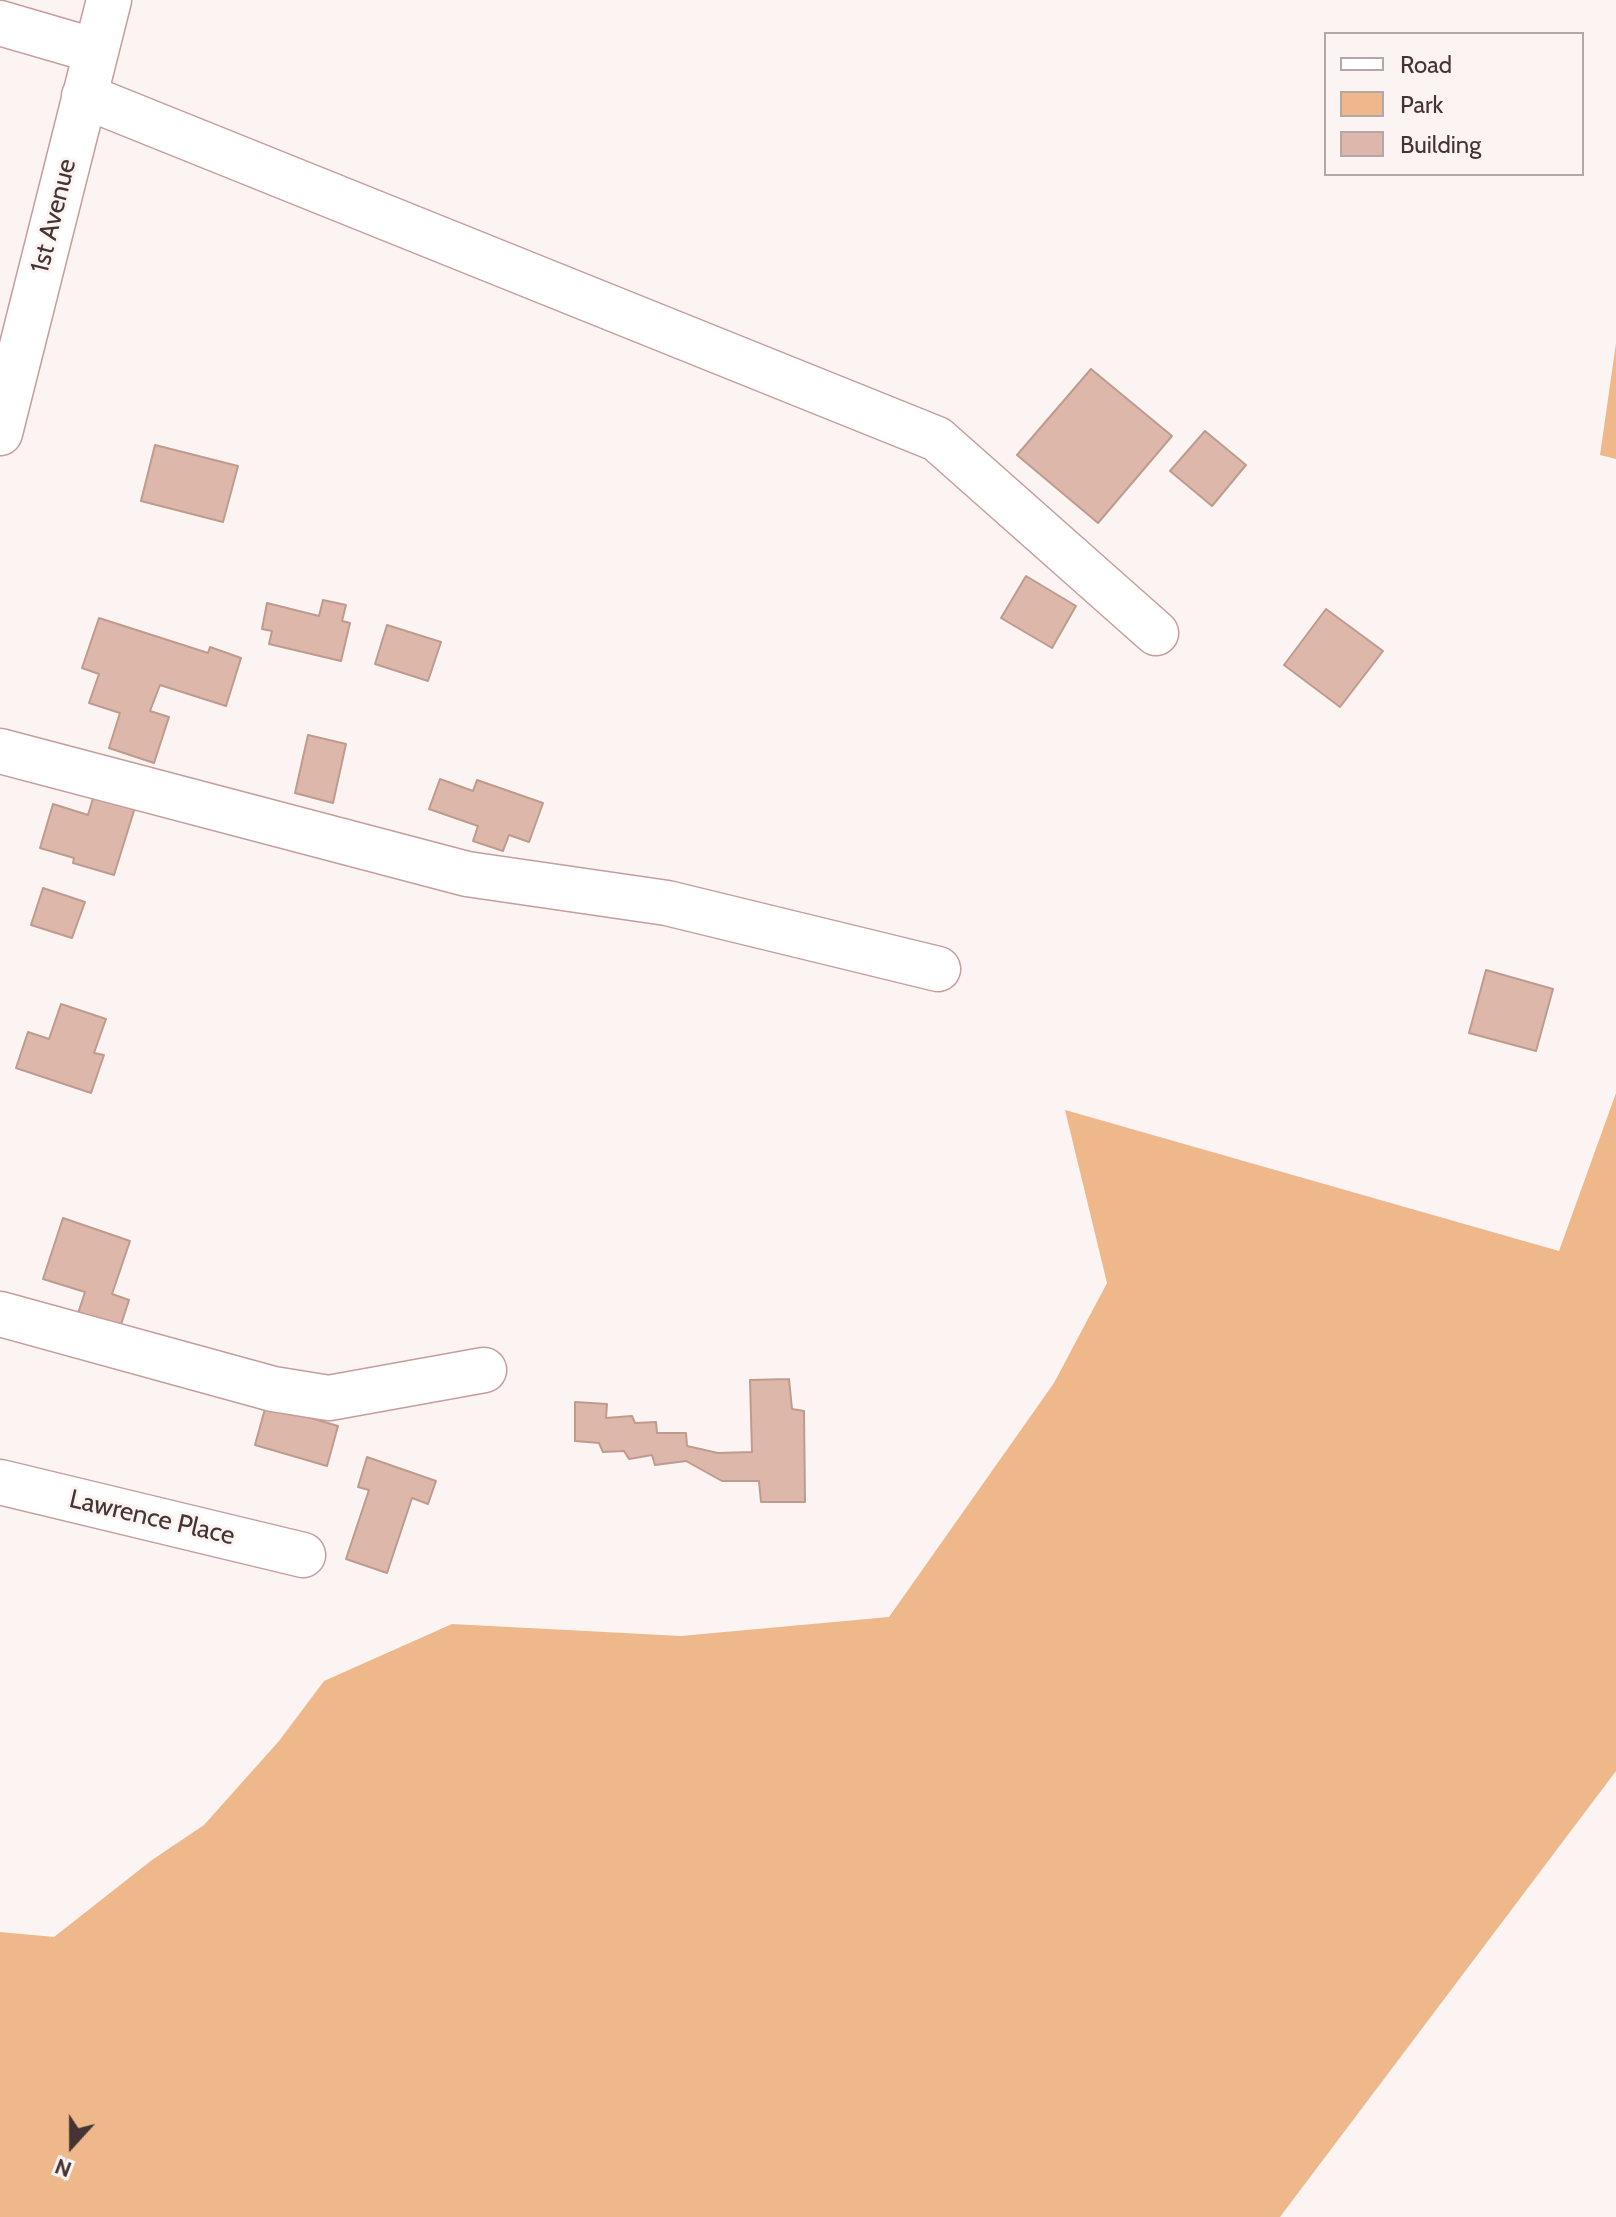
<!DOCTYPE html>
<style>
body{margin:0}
#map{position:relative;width:1616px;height:2217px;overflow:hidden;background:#fcf3f3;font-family:Cabin,sans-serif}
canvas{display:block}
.legend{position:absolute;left:1324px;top:32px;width:260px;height:144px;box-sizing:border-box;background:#fcf3f3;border:2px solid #b3a7a7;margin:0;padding:10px 14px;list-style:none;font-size:24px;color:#453434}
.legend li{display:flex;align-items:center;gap:16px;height:40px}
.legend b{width:40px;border:2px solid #b3a7a7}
.north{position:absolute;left:32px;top:2105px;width:80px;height:80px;-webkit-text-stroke:6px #fcf3f3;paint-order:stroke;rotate:201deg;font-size:22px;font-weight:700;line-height:32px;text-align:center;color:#453434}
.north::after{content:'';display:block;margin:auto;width:28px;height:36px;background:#453434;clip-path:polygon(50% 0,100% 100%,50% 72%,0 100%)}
</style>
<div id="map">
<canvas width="1616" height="2217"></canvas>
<ul class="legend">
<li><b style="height:10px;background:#fff"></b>Road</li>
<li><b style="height:22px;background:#eeb88a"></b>Park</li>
<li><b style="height:22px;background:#ddb8aa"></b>Building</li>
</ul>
<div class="north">N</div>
</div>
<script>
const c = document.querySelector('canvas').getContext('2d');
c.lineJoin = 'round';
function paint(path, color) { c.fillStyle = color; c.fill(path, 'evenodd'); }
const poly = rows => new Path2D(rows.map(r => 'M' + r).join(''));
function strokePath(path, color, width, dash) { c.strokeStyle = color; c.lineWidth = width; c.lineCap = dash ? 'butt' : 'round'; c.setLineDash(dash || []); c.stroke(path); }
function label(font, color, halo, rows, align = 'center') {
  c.font = font + ' Cabin,sans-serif'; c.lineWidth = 6; c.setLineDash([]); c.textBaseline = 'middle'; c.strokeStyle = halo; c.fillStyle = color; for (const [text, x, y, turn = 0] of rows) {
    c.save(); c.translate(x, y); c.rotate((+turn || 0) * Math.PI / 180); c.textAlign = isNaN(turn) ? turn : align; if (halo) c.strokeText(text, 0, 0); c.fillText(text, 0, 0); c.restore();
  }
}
paint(poly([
 [1616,343,1616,459,1600,455],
 [1616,1093,1616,1771,1280,2217,0,2217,0,1932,54,1937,152,1860,204,1825,279,1741,324,1681,452,1624,681,1636,889,1617,1054,1383,1107,1283,1065,1110,1559,1251]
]), '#eeb88a');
const building = poly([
 [1091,369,1172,436,1098,523,1017,455,1091,369],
 [1205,431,1246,465,1212,506,1170,471,1205,431],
 [155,445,238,466,223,522,141,501,155,445],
 [1026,576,1076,606,1052,648,1001,618,1026,576],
 [323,600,346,605,342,621,350,623,341,661,269,644,272,631,262,629,267,603,319,616,323,600],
 [1326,609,1383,651,1340,707,1284,665,1326,609],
 [99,618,208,653,210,647,241,658,226,706,160,685,150,711,169,717,154,763,109,748,120,713,89,703,99,674,82,668,99,618],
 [387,625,441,642,428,681,375,664,387,625],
 [308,735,346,744,333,803,295,793,308,735],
 [440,779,473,791,477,780,543,803,529,842,509,835,503,851,473,841,478,826,429,809,440,779],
 [96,788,137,801,114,875,73,863,74,858,40,848,53,804,88,815,96,788],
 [43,888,85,902,72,938,31,925,43,888],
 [1486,970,1553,989,1536,1051,1469,1033,1486,970],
 [61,1004,106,1019,94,1053,104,1055,91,1093,16,1068,28,1032,49,1039,61,1004],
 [63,1218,130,1241,112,1294,129,1300,115,1343,73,1329,85,1292,43,1279,63,1218],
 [789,1379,792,1409,804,1411,805,1502,761,1502,759,1481,722,1481,686,1461,655,1465,652,1455,629,1459,624,1451,603,1452,599,1443,575,1441,575,1402,607,1404,606,1418,632,1416,635,1423,656,1422,657,1433,686,1433,687,1446,718,1453,752,1452,750,1380,789,1379],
 [266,1405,338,1426,327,1466,255,1445,266,1405],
 [367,1457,436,1481,428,1504,412,1498,387,1573,346,1559,369,1490,358,1487,367,1457]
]);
paint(building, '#ddb8aa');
strokePath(building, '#be9b8d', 2);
const minor = poly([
 [0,23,96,51],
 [84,96,937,439,1156,633],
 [0,433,109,0],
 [0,751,467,874,667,903,938,969],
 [0,1314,273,1389,329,1398,484,1370],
 [0,1482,303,1555]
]);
strokePath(minor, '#c59e9c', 47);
strokePath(minor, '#fff', 44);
label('26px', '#453434', '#fcf3f3', [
 ["1st Avenue",54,216,-76],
 ["Lawrence Place",152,1518,13]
]);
</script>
